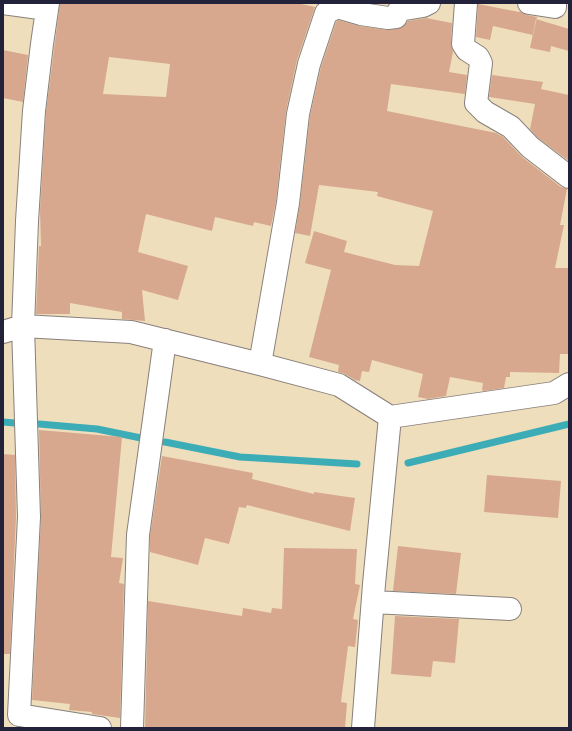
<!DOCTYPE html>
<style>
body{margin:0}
#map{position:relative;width:572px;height:731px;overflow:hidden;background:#efdebc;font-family:"Comic Neue",sans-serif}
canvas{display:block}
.frame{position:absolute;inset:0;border:4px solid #22223b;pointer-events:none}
</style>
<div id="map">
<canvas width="572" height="731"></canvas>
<div class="frame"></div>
</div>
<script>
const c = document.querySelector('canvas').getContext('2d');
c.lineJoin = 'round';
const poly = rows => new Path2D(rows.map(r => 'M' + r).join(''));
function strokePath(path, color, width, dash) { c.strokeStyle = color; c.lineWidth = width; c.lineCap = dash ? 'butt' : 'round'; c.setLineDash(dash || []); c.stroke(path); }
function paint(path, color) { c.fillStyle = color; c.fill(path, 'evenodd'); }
strokePath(poly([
 [3,422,15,423],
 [39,424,97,429,141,438],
 [165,442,240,457,357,464],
 [408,463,569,424]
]), '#3cadb6', 7);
paint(poly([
 [60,3,297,3,315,7,297,60,286,111,276,201,271,226,254,222,253,226,215,217,212,231,146,214,138,252,188,266,178,300,142,290,145,321,122,319,122,312,70,303,70,314,36,314,39,246,41,246,40,210,46,112],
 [109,57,170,64,166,97,103,94],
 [478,4,519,12,520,11,527,15,537,17,533,35,493,26,490,40,476,37],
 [426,18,452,23,451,43,453,52,449,72,467,75,465,94,391,84,387,111,496,133,503,137,522,157,561,187,567,189,560,225,564,225,555,268,569,268,569,354,560,354,559,373,510,372,510,377,506,377,504,388,484,391,482,390,483,383,450,377,446,396,428,399,418,397,423,374,372,360,369,372,362,371,360,381,355,380,345,374,338,372,339,365,309,357,331,270,305,263,314,231,347,241,344,252,395,265,419,266,433,211,377,196,378,192,319,185,310,236,295,233,300,204,310,116,321,67,336,22,338,20,359,26,389,30,403,27,408,21],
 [536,19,569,29,569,51,551,46,550,52,530,48],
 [3,50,28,55,23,102,3,98],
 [492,75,543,82,541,89,569,95,569,161,538,138,530,129,535,104,489,97],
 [39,430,122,437,111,557,123,558,119,583,124,584,120,718,92,714,92,712,69,710,70,704,32,700,41,518],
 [3,454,15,455,16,517,10,654,3,654],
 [162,456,253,473,252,479,314,494,314,492,355,498,350,531,247,505,246,508,239,507,229,544,205,538,198,565,150,552,150,536],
 [487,475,561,481,558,518,484,512],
 [398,546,461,553,456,594,393,591],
 [284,548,357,549,355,584,360,585,353,619,358,620,355,647,348,646,341,702,347,703,345,728,145,728,148,601,242,616,243,608,271,613,272,608,282,609],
 [395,616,459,619,455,663,433,661,431,677,391,674]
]), '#d7a88e');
const minor = poly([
 [3,3,47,9],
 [48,3,42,44,34,111,27,221,23,326,29,517,19,715,100,728],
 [466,3,463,44,467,50,478,57,481,63,476,103,485,112,511,127,530,147,569,177],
 [529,3,555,7,555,3],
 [3,332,23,326,131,332,260,364,339,385,390,417,554,393,569,384],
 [260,364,288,203,298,114,309,64,326,13,337,7,361,14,388,18,396,17,399,10,423,6,429,3],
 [373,602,510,609],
 [132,728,138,535,165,340],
 [363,728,374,584,390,417]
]);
strokePath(minor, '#88807c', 24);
strokePath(minor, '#fff', 22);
</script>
